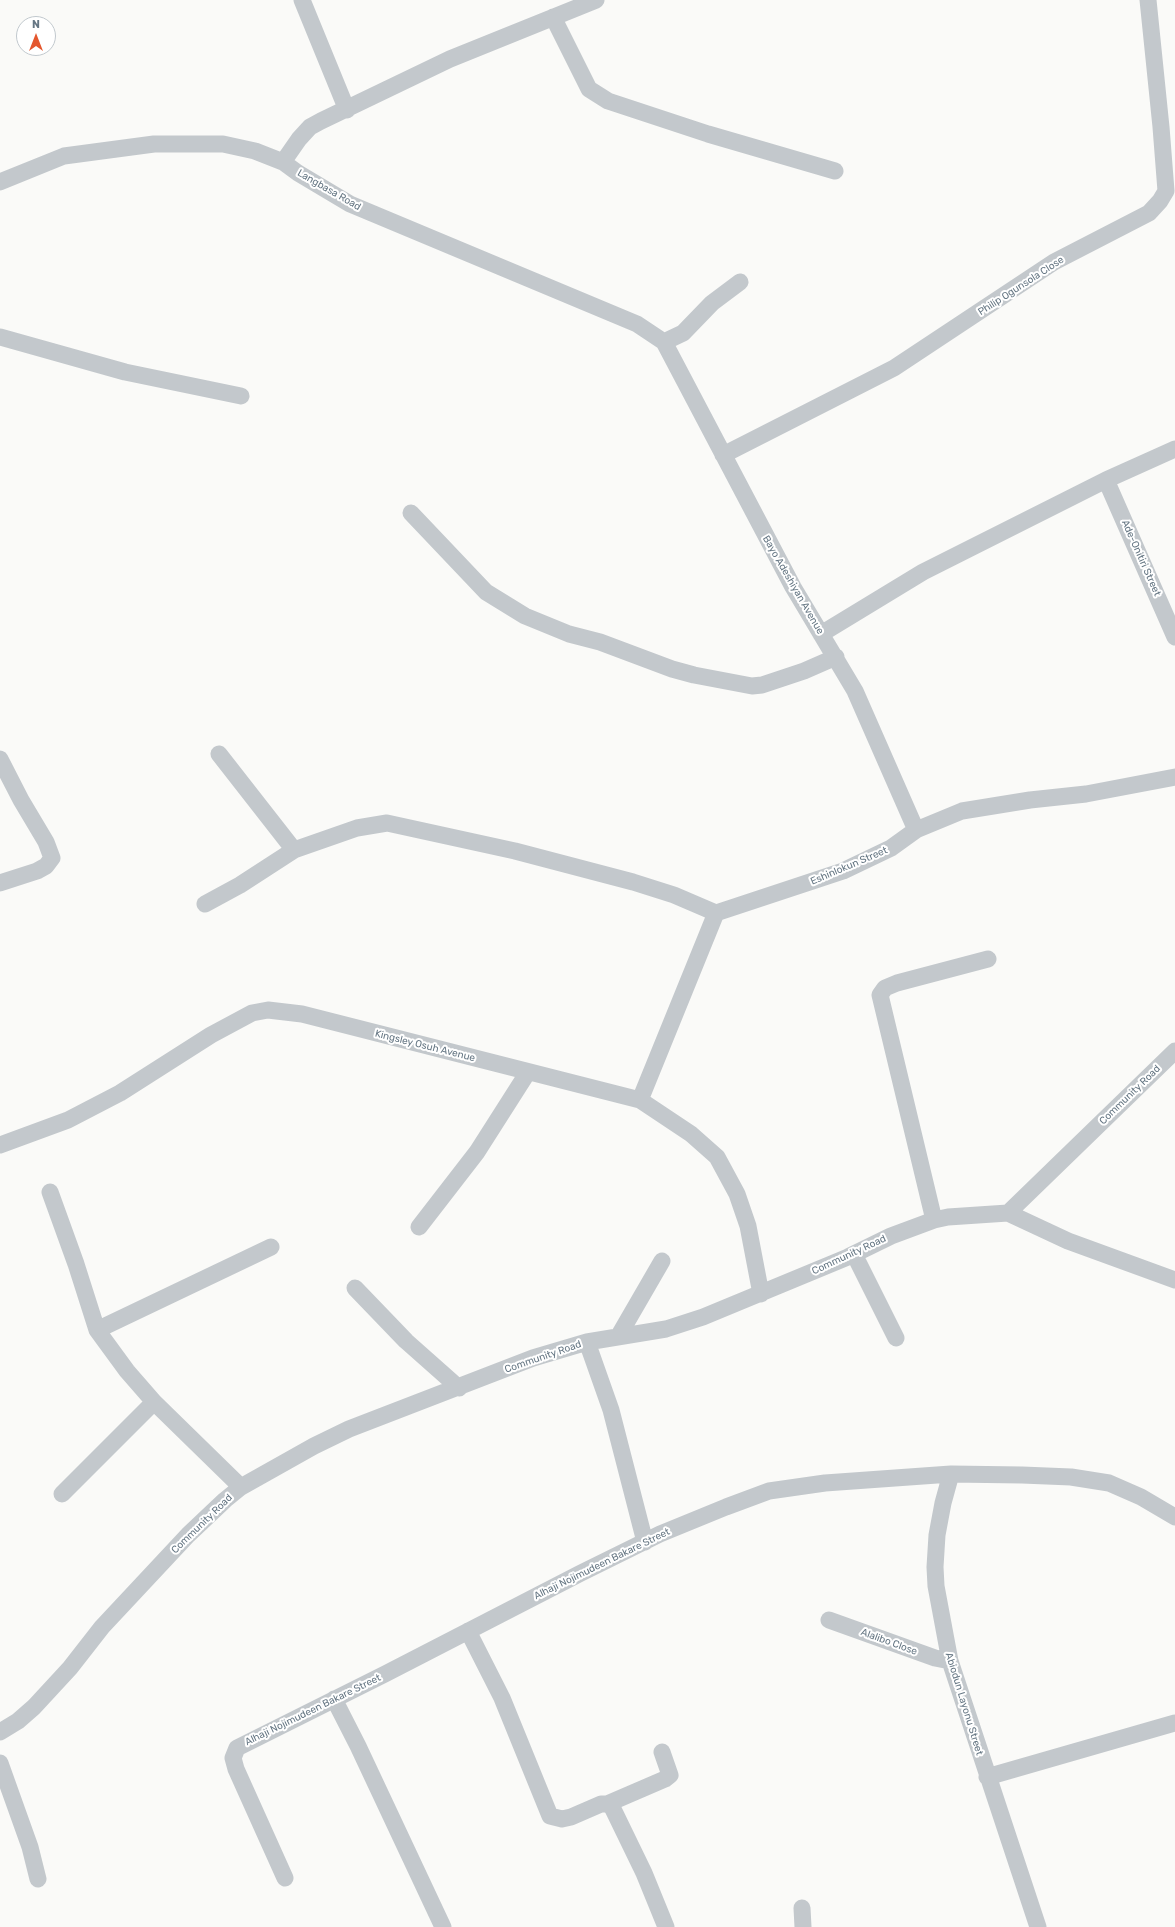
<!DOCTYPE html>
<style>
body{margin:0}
#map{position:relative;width:1175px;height:1927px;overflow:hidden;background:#fafaf8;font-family:Rubik,sans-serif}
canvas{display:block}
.north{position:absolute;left:16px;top:16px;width:40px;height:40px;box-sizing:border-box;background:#fff;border:1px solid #c1c8cd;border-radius:50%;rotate:0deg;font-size:11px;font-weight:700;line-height:16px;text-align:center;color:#657683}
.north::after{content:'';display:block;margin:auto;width:14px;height:18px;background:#e4572e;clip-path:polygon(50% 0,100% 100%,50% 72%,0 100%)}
</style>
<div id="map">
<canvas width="1175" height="1927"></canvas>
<div class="north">N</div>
</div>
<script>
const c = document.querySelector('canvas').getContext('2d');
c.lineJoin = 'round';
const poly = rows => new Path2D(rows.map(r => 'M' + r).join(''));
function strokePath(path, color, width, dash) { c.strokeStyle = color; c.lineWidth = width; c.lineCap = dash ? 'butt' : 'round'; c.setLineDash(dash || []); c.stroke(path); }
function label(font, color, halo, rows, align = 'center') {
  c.font = font + ' Rubik,sans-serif'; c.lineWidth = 4; c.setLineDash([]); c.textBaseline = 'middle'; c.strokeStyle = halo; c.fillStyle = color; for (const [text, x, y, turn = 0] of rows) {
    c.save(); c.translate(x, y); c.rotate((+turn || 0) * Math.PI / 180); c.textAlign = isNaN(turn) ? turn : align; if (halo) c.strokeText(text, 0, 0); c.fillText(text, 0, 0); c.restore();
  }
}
strokePath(poly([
 [302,0,347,110],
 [553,17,589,89,608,101,708,134,835,171],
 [283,162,299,139,310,127,321,121,450,59,596,0],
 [0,182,64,156,154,144,223,144,255,151,283,162,298,173,350,204,637,324,664,342,793,587,855,691,916,830],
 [0,337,125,372,241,396],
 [664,342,683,333,712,303,740,282],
 [723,455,894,368,1054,262,1149,213,1160,201,1166,191,1161,127,1148,0],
 [1106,480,1175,637],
 [411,513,486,592,525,616,569,634,600,642,672,669,694,675,752,686,762,685,804,671,836,657],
 [821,634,923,572,1106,480,1175,449],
 [219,754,294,850],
 [0,759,21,800,46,842,52,858,46,866,37,871,0,883],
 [205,904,240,885,294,850,357,828,387,823,515,851,633,882,674,895,716,913],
 [640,1100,716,913,843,871,891,848,916,830,962,811,1030,800,1086,794,1175,777],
 [0,1145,68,1120,120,1093,211,1035,252,1013,268,1010,302,1014,640,1100,691,1134,717,1157,737,1194,748,1226,761,1294],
 [50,1192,76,1264,97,1330,127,1371,154,1402,241,1487],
 [1008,1213,1068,1241,1175,1280],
 [934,1220,880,995,885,988,897,983,988,959],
 [419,1227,477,1152,528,1072],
 [854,1254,896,1338],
 [355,1288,406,1341,459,1388],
 [97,1330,271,1247],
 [618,1337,662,1261],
 [587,1342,611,1410,645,1542],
 [951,1474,943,1503,937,1535,935,1567,936,1586,950,1661,1038,1927],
 [62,1494,154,1402],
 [829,1620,935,1658,950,1661],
 [468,1631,502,1698,550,1816,562,1819,571,1817,601,1804,607,1804,612,1807,644,1873,666,1927],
 [334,1699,358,1746,443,1927],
 [0,1732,18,1721,34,1707,70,1668,102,1627,188,1535,225,1500,241,1487,314,1446,349,1429,533,1358,587,1342,666,1329,703,1317,848,1257,891,1236,934,1220,948,1217,1008,1213,1175,1051],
 [0,1763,30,1847,38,1879],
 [987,1777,1175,1723],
 [607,1804,665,1779,670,1775,662,1752],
 [285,1878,236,1769,233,1758,237,1748,385,1674,581,1573,660,1534,726,1507,769,1491,825,1483,951,1474,1022,1475,1071,1477,1109,1483,1141,1497,1175,1517],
 [802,1908,803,1927]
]), '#c3c8cc', 17);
label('10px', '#657683', '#fff', [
 ["Langbasa Road",329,190,30],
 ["Philip Ogunsola Close",1021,286,-33],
 ["Ade-Onitiri Street",1141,558,66],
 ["Bayo Adeshiyan Avenue",793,585,60],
 ["Eshinlokun Street",849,866,-23],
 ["Kingsley Osuh Avenue",425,1046,14],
 ["Community Road",1130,1095,-44],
 ["Community Road",849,1255,-25],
 ["Community Road",543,1357,-19],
 ["Community Road",202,1524,-44],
 ["Alhaji Nojimudeen Bakare Street",602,1564,-26],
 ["Alalibo Close",889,1642,20],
 ["Abiodun Layonu Street",964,1704,73],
 ["Alhaji Nojimudeen Bakare Street",313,1710,-26]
]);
</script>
